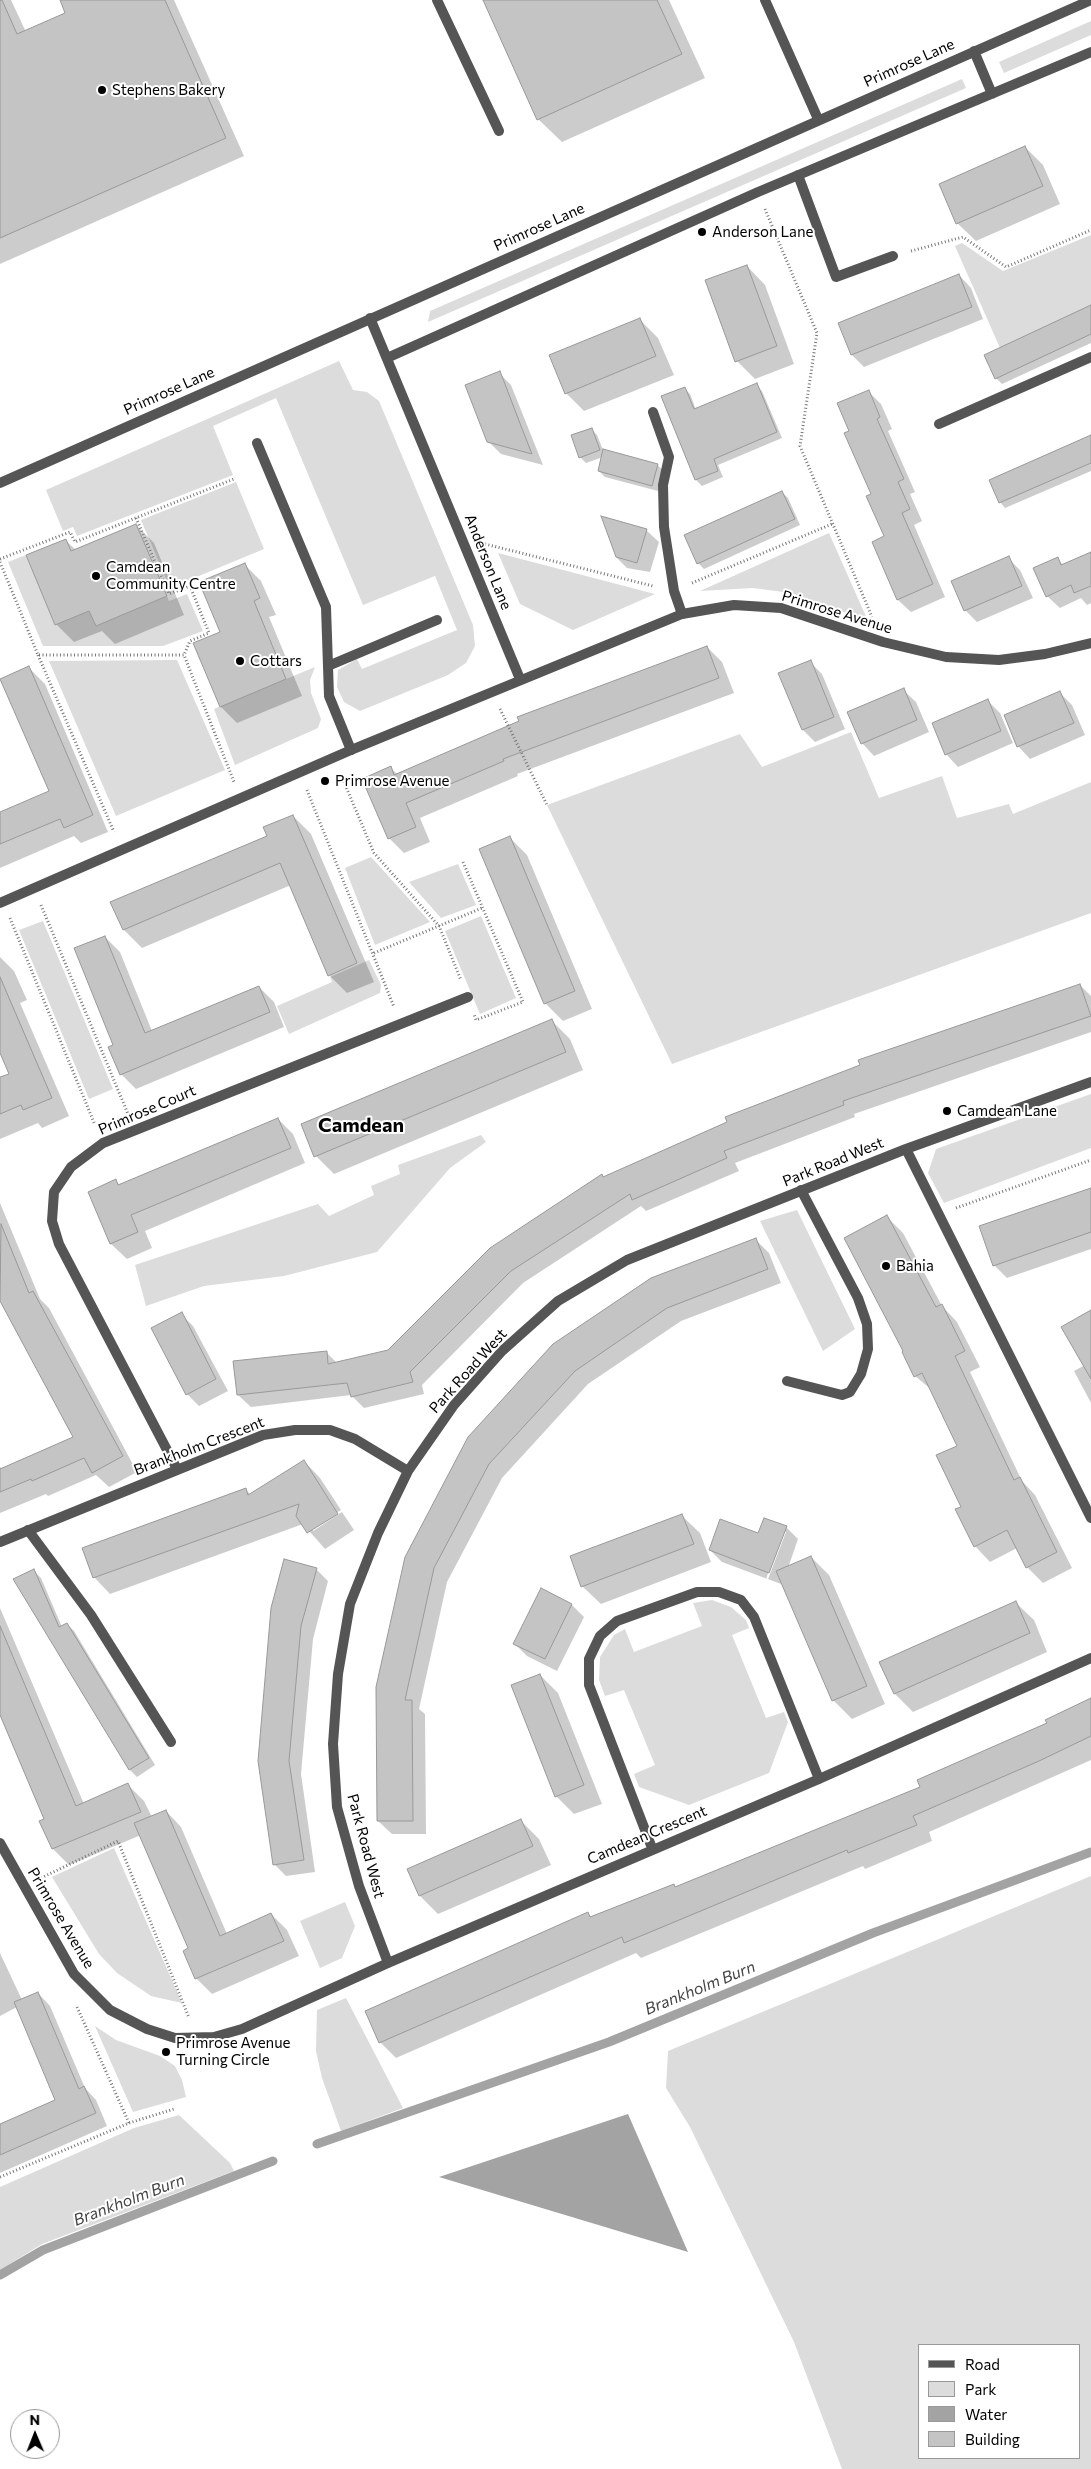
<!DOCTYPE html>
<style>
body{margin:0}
#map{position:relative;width:1091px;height:2469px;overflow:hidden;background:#fff;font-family:Commissioner,sans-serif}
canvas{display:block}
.legend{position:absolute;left:918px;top:2344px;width:162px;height:115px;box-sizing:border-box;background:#fff;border:1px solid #999;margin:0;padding:6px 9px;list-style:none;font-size:15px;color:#000}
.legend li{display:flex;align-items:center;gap:10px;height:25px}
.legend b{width:25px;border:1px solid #999}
.north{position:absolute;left:10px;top:2409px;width:50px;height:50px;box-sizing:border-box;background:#fff;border:1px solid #999;border-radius:50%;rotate:359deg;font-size:14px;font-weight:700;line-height:20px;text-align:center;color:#000}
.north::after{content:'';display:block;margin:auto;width:18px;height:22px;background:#000;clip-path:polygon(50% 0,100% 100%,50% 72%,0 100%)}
</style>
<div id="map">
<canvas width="1091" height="2469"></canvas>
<ul class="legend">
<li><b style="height:6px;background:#555"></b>Road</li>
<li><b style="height:14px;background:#dcdcdc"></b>Park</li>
<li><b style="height:14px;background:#a3a3a3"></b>Water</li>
<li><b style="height:14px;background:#c4c4c4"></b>Building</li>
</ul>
<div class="north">N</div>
</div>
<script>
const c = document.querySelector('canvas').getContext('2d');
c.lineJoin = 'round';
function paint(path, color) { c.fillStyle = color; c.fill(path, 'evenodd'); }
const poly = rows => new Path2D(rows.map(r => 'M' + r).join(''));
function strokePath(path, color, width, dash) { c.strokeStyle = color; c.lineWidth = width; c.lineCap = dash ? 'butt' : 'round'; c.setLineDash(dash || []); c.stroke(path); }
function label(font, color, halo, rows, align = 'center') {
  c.font = font + ' Commissioner,sans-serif'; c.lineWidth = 4; c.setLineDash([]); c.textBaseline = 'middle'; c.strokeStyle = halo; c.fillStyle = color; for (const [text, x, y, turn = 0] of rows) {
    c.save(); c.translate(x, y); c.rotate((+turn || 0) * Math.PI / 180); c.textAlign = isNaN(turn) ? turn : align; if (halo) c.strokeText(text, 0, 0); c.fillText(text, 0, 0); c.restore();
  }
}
paint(poly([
 [1091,21,1091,35,1004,73,999,62],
 [962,79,966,88,428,322,430,311],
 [1091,235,1091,305,1000,348,955,246,962,243,1003,271],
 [339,361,353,390,367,392,379,401,473,625,475,646,466,663,448,675,360,711,344,702,337,687,338,670,357,659,362,669,457,630,435,576,363,605,276,398,213,426,233,475,77,536,73,527,63,531,46,490],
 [236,482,264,549,170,588,141,520],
 [829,533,868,621,791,593,753,588,700,591],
 [498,553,655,594,573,630,520,604],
 [26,555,55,625,89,611,96,626,167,596,169,601,187,594,203,631,163,646,43,646,8,562],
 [177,660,225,770,116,816,49,661],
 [315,667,310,680,311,693,321,719,318,728,235,765,214,709],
 [851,732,879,798,942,776,957,818,1009,804,1013,814,1091,782,1091,913,672,1064,547,805,740,734,762,767],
 [371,857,430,922,375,945,345,868],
 [458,864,476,905,441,918,409,882],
 [481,916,516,998,480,1014,445,931],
 [43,921,113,1089,89,1099,19,930],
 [369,960,381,985,380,993,289,1034,277,1006,332,982,330,977],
 [1091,1094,1091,1148,944,1203,928,1173,936,1149],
 [481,1135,486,1142,450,1168,377,1252,284,1276,204,1286,146,1306,135,1265,318,1204,329,1216,374,1195,371,1186,400,1174,398,1165],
 [797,1210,855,1329,823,1351,760,1221],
 [712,1600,731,1607,746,1620,749,1628,732,1635,766,1718,784,1712,788,1722,769,1773,689,1805,639,1787,634,1774,655,1765,624,1690,605,1696,599,1680,600,1657,614,1635,625,1629,634,1652,702,1626,693,1603],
 [114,1848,182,2003,151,1996,117,1973,99,1954,52,1877],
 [1091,1876,1091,2469,842,2469,794,2342,690,2127,666,2088,668,2051],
 [920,2345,1080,2345,1080,2458,920,2458],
 [345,1902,355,1926,342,1958,320,1968,300,1921],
 [346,1998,403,2108,341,2131,322,2078,316,2051,317,2010],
 [95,2026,116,2040,160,2056,175,2066,182,2080,186,2097,133,2112],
 [179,2115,230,2163,234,2171,42,2244,0,2270,0,2187,134,2128]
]), '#dcdcdc');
paint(poly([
 [628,2114,688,2252,439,2177]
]), '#a3a3a3');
paint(poly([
 [0,0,11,0,26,32,67,13,61,0,174,0,244,156,0,264],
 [484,0,669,0,705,78,562,142,538,119],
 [1025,147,1043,165,1060,204,976,241,957,223],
 [747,266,765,285,794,364,755,379,737,361],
 [959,275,971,288,983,319,864,367,852,355],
 [1091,307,1091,343,1002,384,996,378],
 [640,320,658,338,674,375,584,411,566,393],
 [499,373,511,385,543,465,501,454,488,441],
 [756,385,762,391,782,438,718,465,723,477,702,486,696,480,663,397,684,388,690,394,696,410],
 [868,391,881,404,892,429,888,431,915,492,910,494,922,521,914,525,945,597,911,612,898,600,874,542,886,537,850,431],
 [591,429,597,435,603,450,657,465,663,470,658,491,605,477,599,471,603,457,586,463,580,457],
 [1091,437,1091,471,1005,508,1000,502],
 [782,492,788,498,800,525,704,569,698,563],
 [136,525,154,543,184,615,115,644,102,631,74,642,56,624,65,540,76,550],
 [646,530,659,542,650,572,627,568,615,556,615,550],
 [1091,553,1091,603,1087,605,1081,598,1060,608,1047,596,1057,558,1064,566],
 [1008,558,1020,570,1033,598,977,622,965,610],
 [245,565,261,581,276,615,269,617,302,696,237,723,221,707,221,633],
 [707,647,722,662,734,693,517,774,518,776,420,818,430,842,404,853,389,838,391,768,398,775],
 [810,662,822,674,845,729,815,742,803,730,780,674],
 [29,668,45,684,108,832,81,843,74,836,0,868,0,813,51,791],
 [903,690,916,702,929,732,874,756,862,743],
 [1060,693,1072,705,1085,735,1030,759,1018,746],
 [988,701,1000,713,1013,743,958,767,946,754],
 [293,816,311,834,374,982,347,993,329,975,291,885,142,948,124,930,269,837],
 [509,837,527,855,592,1009,563,1021,545,1003],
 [105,937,120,952,152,1031,259,987,274,1002,284,1027,136,1089,121,1074,115,1045],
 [0,957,14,971,27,1000,20,1003,69,1116,42,1128,38,1123,0,1139,0,1079,10,1074,0,1050],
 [1080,985,1091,996,1091,1032,854,1114,855,1117,735,1163,739,1171,646,1211,641,1206,523,1283,422,1385,424,1394,364,1408,351,1395,251,1407,238,1395,326,1352,338,1364,389,1351,603,1178],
 [552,1021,570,1039,583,1070,334,1174,316,1156],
 [278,1119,293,1134,305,1163,145,1231,152,1248,127,1259,111,1244,89,1192,116,1181,120,1185],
 [1091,1189,1091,1249,1007,1278,994,1265],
 [0,1203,40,1299,49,1308,137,1472,109,1487,96,1475,48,1496,46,1494,0,1513,0,1467,3,1469,75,1437,0,1298],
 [887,1217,903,1233,942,1306,957,1322,980,1367,970,1372,1022,1481,1035,1495,1072,1568,1043,1583,1027,1567,1017,1548,990,1562,975,1546,962,1507,959,1446,933,1391,915,1376],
 [756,1240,769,1253,781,1283,681,1321,588,1384,502,1478,447,1582,419,1709,425,1714,426,1834,392,1834,378,1821,378,1687,469,1438],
 [1091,1311,1091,1403,1074,1371,1085,1365],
 [181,1314,193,1326,228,1391,199,1406,187,1394],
 [304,1461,320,1478,341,1510,313,1528,313,1531,342,1512,354,1530,325,1549,303,1524,110,1594,94,1577,246,1490,251,1495],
 [681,1515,700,1533,711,1562,601,1604,582,1586],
 [786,1527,798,1539,788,1568,811,1557,829,1575,885,1704,852,1719,833,1700,782,1582,781,1584,722,1562,710,1550],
 [783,1532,786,1532,768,1579,766,1579],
 [316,1569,328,1581,313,1639,301,1774,315,1872,286,1876,274,1864,259,1761],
 [34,1571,41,1578,62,1627,67,1624,74,1631,155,1765,137,1777,130,1770,14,1579],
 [541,1590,572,1605,584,1617,557,1671,527,1656,515,1644],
 [1015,1602,1034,1620,1047,1652,913,1712,895,1694],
 [0,1608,84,1804,127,1784,144,1801,152,1817,166,1811,181,1827,227,1934,271,1914,287,1930,299,1956,212,1994,196,1978,184,1951,190,1949,141,1835,69,1865,53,1849,41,1822,46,1819,0,1712],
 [540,1675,558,1693,602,1804,574,1814,556,1796],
 [1091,1699,1091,1760,929,1832,932,1841,865,1869,863,1866,641,1958,636,1953,396,2058,380,2042,588,1914,592,1917,676,1888,922,1788,1048,1723],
 [521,1821,539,1839,551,1865,438,1914,420,1896],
 [0,1953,22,2000,38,1993,50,2006,85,2088,96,2100,107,2126,0,2173,0,2125,57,2100,17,2007,0,2016]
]), '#0003');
strokePath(poly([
 [317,2144,609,2042,873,1933,1091,1852],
 [0,2275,43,2250,273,2161]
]), '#a3a3a3', 9);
const building = poly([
 [0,0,2,0,17,34,65,13,60,0,165,0,226,138,0,238,0,0],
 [483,0,657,0,682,54,537,120,483,0],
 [1025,146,1043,186,956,224,939,184,1025,146],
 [747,265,777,346,735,362,705,280,747,265],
 [959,274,972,307,851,355,838,323,959,274],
 [1091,305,1091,334,995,379,984,355,1091,305],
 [640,318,656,356,565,394,549,355,640,318],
 [500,371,521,426,532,454,487,442,465,385,500,371],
 [757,383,777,432,714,459,718,471,695,480,661,396,685,387,694,409,757,383],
 [869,390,880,417,877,419,904,479,898,482,910,509,902,513,933,584,897,600,872,542,884,536,866,496,871,494,844,433,849,431,837,403,869,390],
 [592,428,600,450,579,458,571,435,592,428],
 [1091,435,1091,463,999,503,989,480,1091,435],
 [603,449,658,464,652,486,598,471,603,449],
 [782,491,795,519,697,564,684,535,782,491],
 [601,516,647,529,637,563,616,557,601,516],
 [136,524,167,596,96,626,89,611,55,625,26,555,66,539,71,551,136,524],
 [1091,552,1091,586,1074,593,1071,585,1046,597,1033,568,1058,557,1061,565,1091,552],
 [1009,556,1022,586,964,611,951,581,1009,556],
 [245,563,260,598,254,601,286,679,220,707,193,643,220,632,199,582,245,563],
 [707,646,719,678,503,759,504,761,406,803,416,827,388,839,362,779,391,766,394,775,519,721,517,717,707,646],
 [811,660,834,717,802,730,778,673,811,660],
 [29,666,93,815,64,828,60,819,0,844,0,812,49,791,0,679,29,666],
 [904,688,917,720,861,744,847,712,904,688],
 [1060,691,1074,723,1017,747,1004,715,1060,691],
 [988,699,1001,731,945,755,932,723,988,699],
 [293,815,357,963,328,976,280,863,123,930,110,902,267,836,263,827,293,815],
 [510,836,575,991,544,1004,479,849,510,836],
 [105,936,145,1033,259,986,270,1012,120,1075,108,1047,113,1045,74,948,105,936],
 [0,977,52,1098,23,1110,21,1105,0,1114,0,1077,9,1074,0,1053,0,977],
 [1080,984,1091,1016,843,1101,844,1105,724,1151,727,1158,632,1200,630,1194,511,1271,410,1372,413,1382,351,1397,347,1383,237,1395,233,1361,327,1351,328,1364,388,1350,490,1248,602,1174,603,1177,727,1122,725,1117,860,1065,858,1060,1080,984],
 [552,1019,566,1052,314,1157,301,1124,552,1019],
 [278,1118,291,1148,131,1215,138,1232,110,1244,88,1192,116,1179,118,1185,278,1118],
 [1091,1188,1091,1232,993,1266,979,1226,1091,1188],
 [887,1215,936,1307,942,1304,965,1351,955,1356,1014,1480,1020,1477,1057,1552,1026,1568,1007,1530,974,1547,955,1509,961,1507,936,1455,957,1446,922,1373,914,1377,902,1352,903,1351,844,1238,887,1215],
 [1,1224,29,1293,33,1291,123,1456,92,1473,84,1458,32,1481,31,1479,0,1492,0,1469,73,1437,0,1301,1,1224],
 [756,1238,768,1269,667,1308,575,1371,489,1464,434,1568,405,1700,412,1700,413,1821,377,1821,376,1687,405,1557,468,1437,553,1344,651,1278,756,1238],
 [1091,1310,1091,1379,1061,1327,1091,1310],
 [182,1312,216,1379,186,1395,151,1328,182,1312],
 [304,1460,338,1514,307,1533,296,1516,299,1504,93,1578,82,1548,246,1488,248,1495,304,1460],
 [682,1514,694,1544,581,1587,570,1556,682,1514],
 [764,1518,787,1526,769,1573,709,1550,720,1519,758,1533,764,1518],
 [811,1556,867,1686,832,1701,776,1571,811,1556],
 [284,1559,317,1568,301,1626,289,1761,304,1860,273,1865,258,1761,271,1608,284,1559],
 [34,1569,59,1627,67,1623,149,1758,129,1770,13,1579,34,1569],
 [541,1588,572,1604,545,1659,513,1644,541,1588],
 [1016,1601,1030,1633,894,1694,879,1662,1016,1601],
 [0,1626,76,1806,128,1783,141,1812,52,1849,39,1821,44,1819,0,1715,0,1626],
 [540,1674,584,1785,555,1797,511,1685,540,1674],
 [1091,1698,1091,1736,1039,1761,913,1816,917,1825,848,1853,847,1850,624,1943,622,1937,379,2043,365,2011,588,1912,590,1917,674,1884,675,1887,920,1787,917,1780,1047,1723,1045,1720,1091,1698],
 [166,1810,220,1936,271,1913,284,1941,195,1979,183,1951,188,1948,134,1823,166,1810],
 [521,1819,533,1846,419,1896,407,1869,521,1819],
 [38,1992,79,2089,84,2086,96,2113,0,2155,0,2124,55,2100,14,2002,38,1992]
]);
paint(building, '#c4c4c4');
strokePath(building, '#999', 1);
strokePath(poly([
 [765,209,817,333,800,446,872,617],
 [911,251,963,237,1006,267,1091,230],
 [136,518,169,594,190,586,209,633,190,641,184,655],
 [485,544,653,586],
 [0,559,70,532,75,542,234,479],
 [0,562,38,655,184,655,234,782],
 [692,583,832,524],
 [38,655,114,832],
 [500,709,547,805],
 [341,775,374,853,439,926,461,980],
 [307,790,394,1007],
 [463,862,523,1002,476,1020,474,1014],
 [41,905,128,1114],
 [10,918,95,1125],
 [374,953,482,908],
 [956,1208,1091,1160],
 [41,1878,118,1841,189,2018],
 [77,2007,129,2123],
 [0,2177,129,2123,174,2109]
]), '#777', 3, [1, 2.5]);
strokePath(poly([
 [437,0,499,131],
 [765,0,818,119],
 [653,412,669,457,663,485,664,527,674,591,682,614],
 [939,424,1091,357],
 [257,443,326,607,329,696,351,750],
 [328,666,437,620],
 [787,1381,842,1395,850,1392,861,1374,868,1349,867,1324,858,1298,801,1190],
 [28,1530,91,1615,171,1742]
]), '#555', 10);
strokePath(poly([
 [974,51,992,94],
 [798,175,836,277,893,256],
 [370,318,520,679],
 [387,358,758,192,1091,52],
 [0,483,1091,0],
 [0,903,351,750,682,614,734,605,781,608,883,642,946,657,999,660,1045,654,1091,643],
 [906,1149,1091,1518],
 [177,1469,59,1244,52,1221,54,1192,71,1167,103,1143,468,997],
 [0,1542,263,1435,295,1430,330,1430,355,1439,408,1471],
 [0,1843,74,1974,110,2010,147,2029,175,2038,214,2037,242,2029,388,1963,819,1779,1091,1658],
 [652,1848,589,1685,589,1659,600,1636,617,1621,697,1592,719,1592,741,1600,754,1617,819,1779],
 [388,1963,359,1886,337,1807,333,1744,338,1674,350,1604,378,1533,408,1471,454,1405,502,1351,558,1301,627,1260,906,1149,1091,1082]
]), '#555', 10);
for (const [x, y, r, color] of [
 [102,90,5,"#000"],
 [702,232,5,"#000"],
 [96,576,5,"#000"],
 [240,661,5,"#000"],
 [325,781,5,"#000"],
 [947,1111,5,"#000"],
 [886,1266,5,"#000"],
 [166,2052,5,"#000"]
]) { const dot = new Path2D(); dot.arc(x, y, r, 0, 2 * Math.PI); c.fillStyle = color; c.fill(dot); strokePath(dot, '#fff', 2); }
label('15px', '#000', '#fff', [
 ["Primrose Lane",909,63,-24],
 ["Primrose Lane",539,227,-24],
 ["Primrose Lane",169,391,-24],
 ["Anderson Lane",488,562,68],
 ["Primrose Avenue",837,612,17],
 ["Primrose Court",147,1110,-23],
 ["Park Road West",833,1162,-22],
 ["Park Road West",468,1371,-48],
 ["Brankholm Crescent",199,1446,-21],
 ["Camdean Crescent",647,1835,-23],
 ["Park Road West",366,1846,75],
 ["Primrose Avenue",61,1918,59]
]);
label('15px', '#000', '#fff', [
 ["Stephens Bakery",112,90],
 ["Anderson Lane",712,232],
 ["Camdean",106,567],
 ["Community Centre",106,584],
 ["Cottars",250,661],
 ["Primrose Avenue",335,781],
 ["Camdean Lane",957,1111],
 ["Bahia",896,1266],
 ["Primrose Avenue",176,2043],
 ["Turning Circle",176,2060]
], 'left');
label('italic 16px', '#444', '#fff', [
 ["Brankholm Burn",700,1988,-22],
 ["Brankholm Burn",129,2200,-21]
]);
label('bold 20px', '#000', '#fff', [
 ["Camdean",361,1125]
]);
</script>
